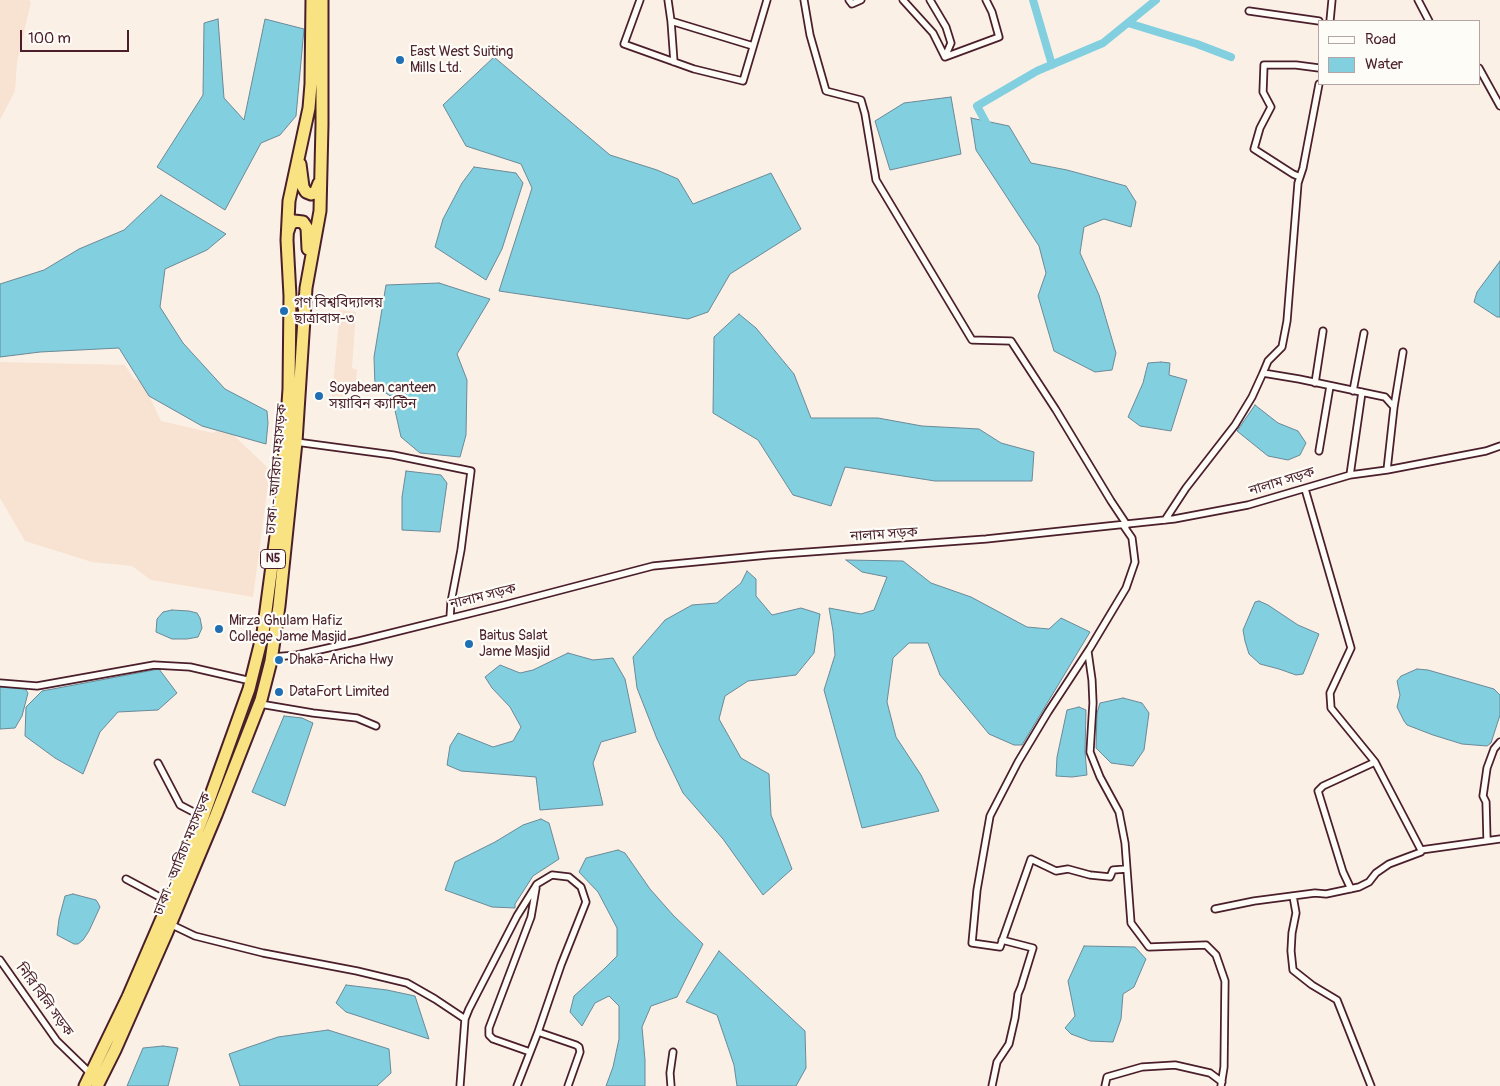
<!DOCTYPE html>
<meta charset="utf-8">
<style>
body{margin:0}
#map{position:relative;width:1500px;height:1086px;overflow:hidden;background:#fbf0e6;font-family:Pangolin,sans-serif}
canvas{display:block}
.legend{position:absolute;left:1318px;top:20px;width:162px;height:65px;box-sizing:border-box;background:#fdfcf7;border:1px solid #b5a4a5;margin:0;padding:6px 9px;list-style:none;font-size:15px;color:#4a1f2b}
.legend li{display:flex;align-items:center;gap:10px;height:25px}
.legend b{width:25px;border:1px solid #b5a4a5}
.scale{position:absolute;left:20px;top:30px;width:109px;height:22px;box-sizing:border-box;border:2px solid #4a1f2b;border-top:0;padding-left:6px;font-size:15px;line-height:18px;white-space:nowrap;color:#4a1f2b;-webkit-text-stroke:4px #fdfcf7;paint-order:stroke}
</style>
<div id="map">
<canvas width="1500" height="1086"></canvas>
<ul class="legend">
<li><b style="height:6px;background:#fdfcf7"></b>Road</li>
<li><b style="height:14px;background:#81cfdf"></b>Water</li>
</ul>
<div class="scale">100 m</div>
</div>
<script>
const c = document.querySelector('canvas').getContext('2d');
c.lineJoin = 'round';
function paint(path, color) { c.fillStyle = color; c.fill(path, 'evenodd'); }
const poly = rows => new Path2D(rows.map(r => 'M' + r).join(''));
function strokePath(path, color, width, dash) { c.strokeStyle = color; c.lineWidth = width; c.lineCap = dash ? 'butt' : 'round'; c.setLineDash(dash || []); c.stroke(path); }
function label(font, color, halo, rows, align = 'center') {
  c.font = font + ' Pangolin,"Noto Sans Bengali",sans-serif'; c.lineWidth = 4.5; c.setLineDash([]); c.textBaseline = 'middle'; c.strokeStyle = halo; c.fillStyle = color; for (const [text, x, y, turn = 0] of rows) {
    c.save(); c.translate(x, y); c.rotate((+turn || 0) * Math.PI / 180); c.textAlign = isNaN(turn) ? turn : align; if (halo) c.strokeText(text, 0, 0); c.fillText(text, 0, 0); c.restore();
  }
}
paint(poly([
 [0,0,29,0,31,2,17,62,15,91,0,120],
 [340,310,356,312,352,368,357,370,355,398,332,397],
 [0,362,125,365,134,379,142,381,161,421,213,433,225,427,270,470,253,597,151,580,132,566,92,562,25,541,0,498]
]), '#f8e2d2');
const water = poly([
 [218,19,224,98,244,120,265,19,304,29,296,116,280,135,261,143,225,210,157,167,203,95,204,23,218,19],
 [494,57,610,155,657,170,678,179,693,204,771,173,801,229,730,274,708,312,688,319,499,291,532,188,521,164,466,146,443,105,494,57],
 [951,97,961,154,890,170,875,121,904,103,951,97],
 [971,118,1009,126,1031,163,1067,170,1126,186,1136,202,1131,227,1104,219,1084,227,1080,253,1099,295,1116,353,1112,370,1095,372,1054,351,1038,296,1046,273,1039,246,976,150,971,118],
 [474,167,516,173,523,183,502,249,486,280,435,247,443,219,462,183,474,167],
 [161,195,226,234,207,250,165,269,160,307,183,343,225,389,267,411,268,423,266,444,202,426,149,396,119,348,40,352,0,357,0,284,44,270,79,249,124,230,161,195],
 [1500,261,1500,317,1497,317,1474,302,1477,292,1500,261],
 [439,283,470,293,490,299,457,354,467,380,466,435,460,457,420,453,401,437,392,397,375,386,374,357,386,285,439,283],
 [739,314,756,328,794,374,811,418,878,418,922,426,979,429,1001,443,1034,452,1032,481,935,481,845,467,831,506,793,495,758,440,713,413,714,337,739,314],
 [1161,362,1170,363,1169,375,1187,380,1171,431,1140,426,1128,417,1143,383,1148,363,1161,362],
 [1255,405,1278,423,1298,431,1306,443,1300,455,1288,460,1268,456,1237,431,1255,405],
 [406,471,441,475,447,483,440,532,402,530,402,497,406,471],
 [846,560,903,561,931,583,971,597,1027,627,1049,629,1061,618,1090,632,1022,745,1014,745,989,734,940,675,928,643,909,643,893,658,887,702,896,737,921,775,939,811,862,828,824,690,835,655,833,631,829,608,861,614,874,610,887,577,862,572,846,560],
 [747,571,756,579,756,596,772,615,801,608,820,614,814,653,796,675,748,681,725,696,719,719,741,758,769,774,771,815,792,869,763,895,723,839,683,793,657,739,637,688,633,657,665,620,692,605,717,603,741,583,747,571],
 [1259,601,1268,605,1298,625,1319,634,1303,674,1296,675,1279,669,1260,664,1249,654,1245,641,1243,630,1255,602,1259,601],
 [172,610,189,611,197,613,200,618,202,628,198,637,187,639,172,639,156,632,157,619,163,612,172,610],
 [568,653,593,660,613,658,625,679,636,732,601,742,593,763,603,805,540,810,536,777,461,771,447,765,450,746,458,733,493,747,513,741,521,727,510,707,492,688,485,677,500,665,520,673,533,670,568,653],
 [159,669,177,693,158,710,118,712,100,732,83,774,55,758,25,736,26,707,42,691,159,669],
 [1417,669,1428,670,1494,689,1500,695,1500,715,1491,743,1487,746,1462,744,1433,735,1407,725,1404,721,1397,707,1400,695,1397,681,1401,676,1417,669],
 [0,685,24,687,28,693,22,716,15,728,0,729,0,685],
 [1123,698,1142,703,1149,713,1144,750,1133,766,1111,763,1096,748,1097,713,1100,703,1123,698],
 [1079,707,1086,710,1085,752,1087,775,1072,777,1056,776,1057,757,1067,710,1079,707],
 [284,716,302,718,313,723,285,806,252,792,284,716],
 [541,819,549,823,559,859,533,876,515,904,515,908,492,907,445,890,455,862,495,842,523,825,541,819],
 [618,850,625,853,650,889,673,915,703,944,677,997,651,1006,642,1027,645,1060,645,1086,606,1086,613,1067,619,1039,619,1006,609,996,595,1003,582,1026,570,1012,574,996,604,969,617,956,617,928,598,892,579,872,586,858,618,850],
 [73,894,96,900,98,903,100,907,89,931,83,940,78,944,74,944,57,935,59,919,65,896,73,894],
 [1084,946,1135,947,1146,959,1134,987,1123,994,1121,1019,1113,1042,1090,1041,1071,1034,1065,1028,1075,1016,1068,981,1084,946],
 [719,951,805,1031,806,1068,796,1086,737,1086,734,1065,717,1015,686,1002,719,951],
 [346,985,387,990,415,996,429,1039,346,1012,336,1003,346,985],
 [328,1030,389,1049,391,1073,377,1086,240,1086,229,1054,278,1037,328,1030],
 [163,1046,178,1048,168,1086,127,1086,143,1048,163,1046]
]);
paint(water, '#81cfdf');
strokePath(water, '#6b8997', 1);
strokePath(poly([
 [1033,0,1052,65],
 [1128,23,1197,44,1231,57],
 [990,130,977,106,1037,71,1103,43,1156,0]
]), '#81cfdf', 8);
const street = poly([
 [640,0,624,44,694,69,743,81,767,0],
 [668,0,671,21,674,62],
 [804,0,810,35,826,91,861,100,865,114,876,180,972,340,1011,341,1056,410,1111,501,1127,525],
 [849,0,852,4,861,0],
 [903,0,933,33,945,57],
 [930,0,946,27,951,43,945,57,999,37,992,12,986,0],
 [1418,0,1429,21],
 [1249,11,1319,21],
 [671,21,753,46],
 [1330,21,1332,0],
 [1479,68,1500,106],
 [1300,177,1293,174,1254,149,1260,128,1271,107,1263,92,1264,65,1296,65,1319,68],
 [1263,373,1268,361,1282,347,1287,321,1298,183,1303,168,1319,84],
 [1315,383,1323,331],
 [1353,391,1364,333],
 [1394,407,1403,352],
 [296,442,393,455,471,471,461,550,451,602,450,618],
 [1319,451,1330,386],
 [1350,475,1362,392],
 [1305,489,1351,648,1330,693,1331,708,1375,762,1421,850],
 [1165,520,1186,488,1235,425,1252,397,1263,373,1299,379,1385,397,1394,407,1387,470],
 [1123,525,1132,538,1135,562,1126,588,1090,648,1048,712,1018,762,990,816,977,890,972,943,1000,947,1031,859,1056,871,1068,869,1090,875,1110,877,1113,870,1126,869],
 [1088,652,1092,680,1093,703,1090,752,1100,777,1119,812,1125,843,1131,923,1149,947,1206,945,1216,955,1225,981,1224,1067,1221,1086],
 [272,657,297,655,359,641,504,605,653,566,768,555,986,539,1174,519,1248,505,1350,475,1387,470,1486,451,1500,446],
 [0,683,37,686,154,665,190,667,251,681],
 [260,704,313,713,357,718,376,726],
 [158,763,180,805,203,817],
 [1487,840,1486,802,1483,796,1487,768,1494,749,1500,742],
 [126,879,169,902],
 [1351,889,1343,872,1318,791,1323,786,1375,762],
 [1293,896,1296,913,1292,933,1291,951,1293,970,1312,985,1337,1000,1371,1086],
 [1215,909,1254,901,1315,893,1326,894,1359,887,1369,882,1376,873,1389,864,1421,852,1421,850,1500,839],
 [170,924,195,936,263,953,357,971,407,983,435,999,465,1019,460,1086],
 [0,960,57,1041,91,1074],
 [465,1019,469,1009,517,916,537,884,552,875,569,877,581,887,586,902,561,965,538,1032],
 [530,1052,493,1039,489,1035,489,1028,531,917,536,888],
 [517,1086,538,1032,576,1045,579,1047,580,1052,568,1086],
 [671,1086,670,1073,673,1052],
 [992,1086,997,1062,1009,1044,1015,1018,1018,994,1021,987,1033,948,1002,940],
 [1105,1086,1107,1077,1142,1067,1175,1065,1210,1073,1222,1082]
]);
const highway = poly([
 [300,164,303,187,306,192,311,194,315,193,319,183],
 [288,231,290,225,294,221,303,222,307,228,308,249],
 [85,1086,128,997,169,902,203,817,249,689,263,633,282,491,289,389,290,296,287,240,289,201,309,108,311,84,312,0],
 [97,1086,115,1050,167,932,216,815,261,700,271,661,279,606,296,442,306,288,320,211,322,125,322,0]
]);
strokePath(street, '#4a1f2b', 9);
strokePath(highway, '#4a1f2b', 15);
strokePath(street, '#fdfcf7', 5.5);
strokePath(highway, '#f8e281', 11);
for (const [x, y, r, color] of [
 [400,60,5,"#1f6fb2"],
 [284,311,5,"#1f6fb2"],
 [319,396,5,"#1f6fb2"],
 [219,629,5,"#1f6fb2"],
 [469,644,5,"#1f6fb2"],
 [279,660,5,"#1f6fb2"],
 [279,692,5,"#1f6fb2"]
]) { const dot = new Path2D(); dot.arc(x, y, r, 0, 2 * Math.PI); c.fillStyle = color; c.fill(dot); strokePath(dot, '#fdfcf7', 2); }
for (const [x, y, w] of [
 [273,559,25]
]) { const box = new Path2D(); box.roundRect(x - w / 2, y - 9.5, w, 19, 4); c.fillStyle = '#fdfcf7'; c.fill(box); strokePath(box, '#4a1f2b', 1); }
label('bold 12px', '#4a1f2b', null, [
 ["N5",273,559]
]);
label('14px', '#4a1f2b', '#fdfcf7', [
 ["East West Suiting",410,52],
 ["Mills Ltd.",410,68],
 ["গণ বিশ্ববিদ্যালয়",294,303],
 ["ছাত্রাবাস-৩",294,319],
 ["Soyabean canteen",329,388],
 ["সয়াবিন ক্যান্টিন",329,404],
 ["Mirza Ghulam Hafiz",229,621],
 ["College Jame Masjid",229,637],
 ["Baitus Salat",479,636],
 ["Jame Masjid",479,652],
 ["Dhaka-Aricha Hwy",289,660],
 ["DataFort Limited",289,692]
], 'left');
label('14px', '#4a1f2b', '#fdfcf7', [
 ["ঢাকা - আরিচা মহাসড়ক",277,469,-85],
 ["নালাম সড়ক",1282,482,-17],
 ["নালাম সড়ক",884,535,-4],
 ["নালাম সড়ক",483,597,-14],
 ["ঢাকা - আরিচা মহাসড়ক",183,854,-68],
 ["নিরি বিলি সড়ক",44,1000,54]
]);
</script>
